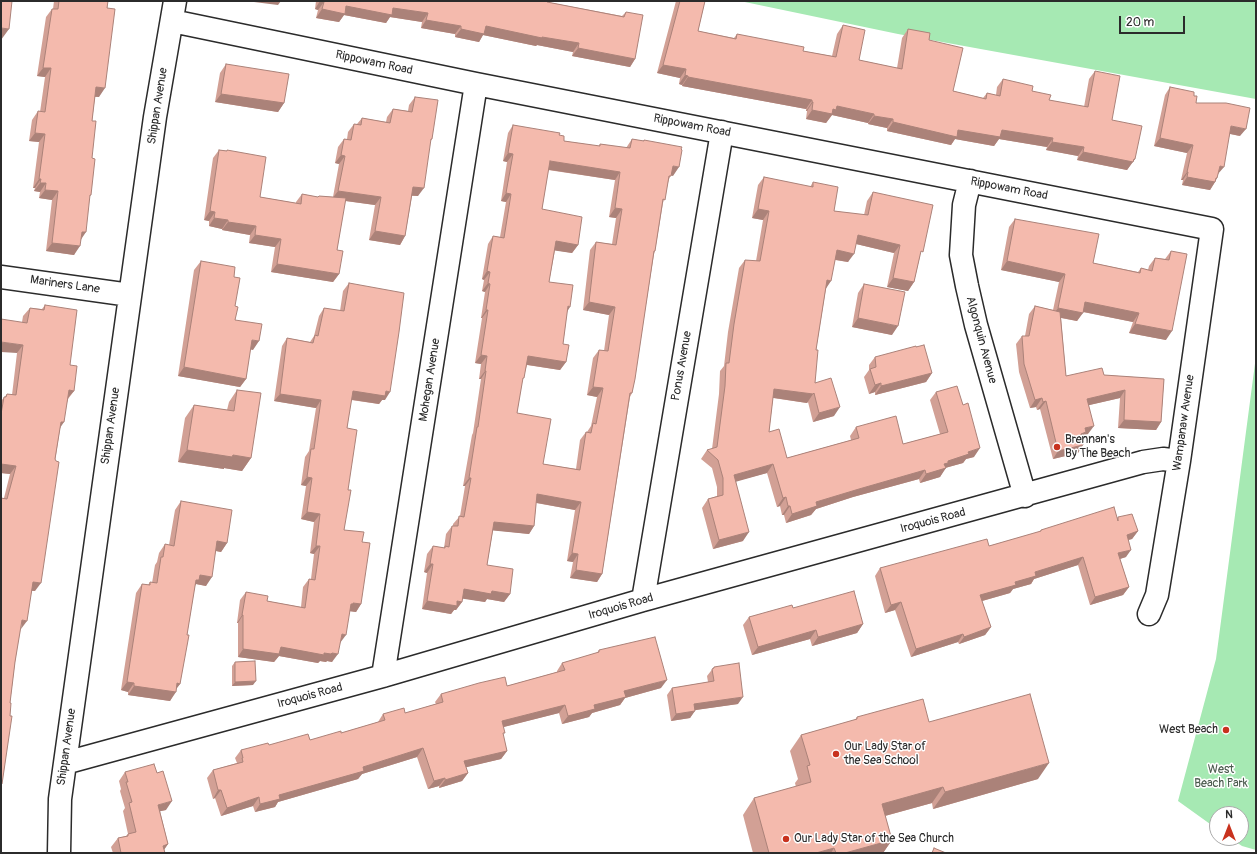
<!DOCTYPE html>
<style>
body{margin:0}
#map{position:relative;width:1257px;height:854px;overflow:hidden;background:#fff;font-family:Pangolin,sans-serif}
canvas{display:block}
.frame{position:absolute;inset:0;border:2px solid #2b2b2b;pointer-events:none}
.north{position:absolute;left:1209px;top:806px;width:40px;height:40px;box-sizing:border-box;background:#fff;border:1px solid #aaa;border-radius:50%;rotate:0deg;font-size:11px;font-weight:700;line-height:16px;text-align:center;color:#2b2b2b}
.north::after{content:'';display:block;margin:auto;width:14px;height:18px;background:#c8321e;clip-path:polygon(50% 0,100% 100%,50% 72%,0 100%)}
.scale{position:absolute;left:1119px;top:16px;width:66px;height:18px;box-sizing:border-box;border:2px solid #2b2b2b;border-top:0;padding-left:5px;font-size:12px;line-height:14px;white-space:nowrap;color:#2b2b2b;-webkit-text-stroke:3px #fff;paint-order:stroke}
</style>
<div id="map">
<canvas width="1257" height="854"></canvas>
<div class="frame"></div>
<div class="north">N</div>
<div class="scale">20 m</div>
</div>
<script>
const c = document.querySelector('canvas').getContext('2d');
c.lineJoin = 'round';
function paint(path, color) { c.fillStyle = color; c.fill(path, 'evenodd'); }
const poly = rows => new Path2D(rows.map(r => 'M' + r).join(''));
function strokePath(path, color, width, dash) { c.strokeStyle = color; c.lineWidth = width; c.lineCap = dash ? 'butt' : 'round'; c.setLineDash(dash || []); c.stroke(path); }
function label(font, color, halo, rows, align = 'center') {
  c.font = font + ' Pangolin,sans-serif'; c.lineWidth = 3; c.setLineDash([]); c.textBaseline = 'middle'; c.strokeStyle = halo; c.fillStyle = color; for (const [text, x, y, turn = 0] of rows) {
    c.save(); c.translate(x, y); c.rotate((+turn || 0) * Math.PI / 180); c.textAlign = isNaN(turn) ? turn : align; if (halo) c.strokeText(text, 0, 0); c.fillText(text, 0, 0); c.restore();
  }
}
paint(poly([
 [740,1,1256,1,1256,99,898,34],
 [1256,356,1256,850,1242,846,1230,838,1241,838,1241,814,1217,814,1217,829,1178,801,1216,659]
]), '#a6e9b3');
const minor = poly([
 [172,21,476,84,1212,229,1179,461,1157,595,1149,614],
 [970,181,964,205,961,255,967,286,976,325,1025,496],
 [1,277,130,295],
 [643,600,722,132],
 [383,676,476,84],
 [65,763,383,676,643,600,1143,462,1163,459,1179,461],
 [59,853,60,799,65,763,155,117,175,1]
]);
strokePath(minor, '#2b2b2b', 25);
strokePath(minor, '#fff', 22);
paint(poly([
 [54,1,108,1,99,97,95,97,92,121,91,195,89,197,81,239,74,255,46,251,52,200,39,198,40,192,34,191,35,188,33,188,39,142,29,141,32,120,38,111,40,112,45,77,37,76,46,17,52,9,53,9],
 [316,1,547,1,547,2,622,16,626,12,635,59,630,67,572,56,573,52,537,45,536,46,483,35,479,42,455,37,455,34,421,28,422,22,390,17,386,23,344,15,339,22,316,18,318,10,315,9],
 [676,1,705,1,698,31,734,38,737,34,803,51,832,56,837,34,843,25,859,60,897,68,902,38,908,29,929,40,953,91,983,98,987,93,996,95,997,87,1003,79,1032,91,1049,100,1084,107,1089,79,1095,71,1112,120,1135,159,1127,170,1077,160,1078,156,1046,150,1047,147,999,139,994,146,955,139,951,145,887,131,887,128,868,124,868,123,832,115,826,123,806,119,807,111,806,111,806,109,682,86,682,85,679,84,680,78,657,73],
 [226,64,284,103,278,112,215,102,220,73],
 [1170,87,1194,96,1196,103,1240,136,1230,134,1217,178,1215,182,1210,190,1182,185,1183,180,1181,180,1187,153,1154,146,1165,95],
 [415,97,432,139,430,142,418,196,412,196,405,236,400,245,369,240,375,205,345,201,337,250,339,274,333,282,271,272,275,247,249,243,250,235,222,230,222,229,209,226,209,221,204,220,213,158,219,150,227,151,227,150,260,197,296,203,296,202,302,194,318,197,319,196,333,197,339,164,335,163,338,147,344,139,347,139,348,132,354,124,357,124,362,118,386,122,387,117,393,109,408,111,409,105],
 [513,125,559,135,564,141,599,146,600,144,626,148,632,139,643,141,644,140,673,176,671,175,669,179,663,203,655,251,654,254,632,393,630,397,602,574,597,582,570,578,573,562,567,561,575,510,536,503,534,526,529,534,493,530,487,565,510,594,504,602,487,599,485,602,462,598,462,602,456,610,454,610,451,614,422,609,427,573,424,572,427,554,433,546,444,548,446,534,452,526,453,526,453,524,460,516,465,486,463,486,472,435,473,433,481,379,479,379,481,364,475,363,482,318,481,318,485,292,482,291,484,280,482,279,488,244,493,236,500,237,506,202,501,201,507,162,503,161,508,133],
 [548,170,615,180,609,217,616,218,612,244,596,242,590,250,583,310,609,315,604,351,599,350,593,358,587,395,597,397,591,426,587,432,586,432,580,440,576,469,543,464,517,413,522,381,527,365,560,370,566,362,563,344,567,312,549,282,555,250,572,253,578,245,542,209],
 [764,177,810,187,813,182,834,211,864,215,867,201,873,192,920,256,914,282,908,291,887,287,894,253,856,244,848,262,835,260,826,288,816,350,815,383,834,416,813,422,808,402,807,403,773,398,769,432,787,458,851,440,850,436,856,427,903,444,940,434,930,400,936,392,974,457,966,459,963,463,945,468,940,477,920,483,919,479,853,497,816,509,811,515,786,523,784,515,782,515,780,506,777,507,767,473,736,481,743,541,713,549,702,508,708,499,717,496,717,487,712,468,701,459,707,450,712,449,719,394,720,371,724,366,728,332,739,268,745,260,756,261,763,220,752,218,758,185],
 [1015,219,1093,263,1138,272,1141,268,1148,270,1149,266,1155,258,1165,259,1171,251,1166,340,1129,333,1133,322,1083,312,1077,321,1061,318,1066,376,1104,375,1164,379,1161,422,1156,430,1118,428,1120,398,1089,405,1088,434,1084,435,1082,439,1078,453,1053,459,1040,409,1037,410,1036,407,1030,408,1019,372,1016,344,1022,336,1025,336,1029,314,1035,306,1053,310,1059,282,1001,270,1009,227],
 [201,261,234,277,235,320,253,350,250,349,246,379,240,387,178,376,194,270],
 [349,283,385,400,382,400,379,404,351,400,347,428,348,490,344,530,362,542,361,604,356,612,350,611,340,642,332,662,327,661,326,662,320,661,318,663,279,656,274,662,238,657,238,623,237,623,240,600,246,592,267,601,301,607,303,587,309,579,311,579,314,554,310,553,314,522,301,519,306,486,301,485,305,457,309,451,316,408,274,401,282,346,287,338,310,342,314,336,319,316,324,308,340,311,343,291],
 [864,284,892,335,852,327,858,293],
 [45,305,70,365,74,391,68,399,60,429,35,591,32,591,20,629,15,662,10,703,2,784,1,786,1,498,4,498,10,474,1,473,1,401,7,394,12,395,17,353,23,316,30,308,42,309],
 [875,357,932,373,926,382,875,395,875,392,869,394,864,377,869,370,869,365],
 [237,390,251,458,242,471,224,468,224,469,178,462,185,418,194,405,227,410,229,402],
 [181,501,227,543,221,552,216,551,206,586,196,584,195,585,187,635,180,684,176,689,170,701,128,695,128,692,121,690,136,593,142,584,148,585,150,582,152,583,155,565,157,562,159,553,165,544,169,545,175,510],
 [1118,517,1138,531,1132,539,1128,540,1126,557,1120,559,1129,587,1123,595,1090,605,1078,565,1034,579,1031,584,1013,589,1010,593,982,601,991,627,985,635,959,644,958,642,911,657,895,610,885,613,875,576,880,568,989,546,1039,532,1041,530,1117,519],
 [793,608,863,624,857,633,812,646,810,639,752,655,743,625,749,617],
 [599,650,661,688,625,698,620,705,592,713,589,717,562,724,559,713,503,727,503,736,507,751,501,759,466,767,468,773,462,781,439,788,439,786,428,789,417,757,362,774,358,779,278,802,275,807,255,812,253,806,221,816,215,798,213,799,207,778,213,770,237,763,235,758,241,750,269,745,310,740,341,733,378,722,383,714,405,713,436,704,435,702,441,694,507,686,557,672,557,671,562,663,597,653],
 [235,662,253,685,232,686,232,666],
 [714,667,738,704,695,710,690,718,671,721,667,695,672,688,708,682,707,676],
 [857,717,929,722,1038,779,933,809,932,803,885,816,892,840,883,853,753,853,743,815,754,798,796,787,795,783,798,779,790,751,801,735,855,720],
 [125,772,166,810,160,811,168,844,164,849,165,853,113,853,111,847,118,838,126,836,128,834,123,811,125,808,120,791,121,789,119,781]
]), '#d2a095');
paint(poly([
 [246,1,281,1,278,5],
 [320,1,324,2,318,10,315,9],
 [346,6,393,8,428,13,422,22,390,17,386,23,344,15,339,22,316,18,322,9],
 [426,20,461,26,455,34,421,28],
 [486,26,542,37,579,43,573,52,537,45,536,46,483,35,479,42,455,37,461,29],
 [1,28,9,29,1,40],
 [578,48,635,59,630,67,572,56],
 [663,65,686,69,680,78,657,73],
 [43,68,51,68,45,77,37,76],
 [685,75,688,76,682,85,679,84],
 [688,77,812,100,806,109,682,86],
 [96,87,105,88,99,97,90,96],
 [221,94,284,103,278,112,215,102],
 [812,102,813,102,807,111,806,111],
 [837,106,874,114,868,123,832,115,826,123,806,119,812,110,833,109],
 [874,116,893,119,887,128,868,124],
 [893,122,958,130,1002,130,1053,138,1047,147,999,139,994,146,955,139,951,145,887,131],
 [1231,126,1246,129,1240,136,1226,133],
 [35,133,45,134,39,142,29,141],
 [1160,138,1193,145,1187,153,1154,146],
 [1052,142,1084,147,1078,156,1046,150],
 [1083,152,1134,159,1135,159,1127,170,1077,160],
 [508,153,513,154,507,162,503,161],
 [341,155,345,156,339,164,335,163],
 [550,161,620,172,615,180,544,169],
 [673,166,679,167,673,176,667,174],
 [1220,166,1224,167,1218,174],
 [1187,172,1188,172,1183,180,1181,180],
 [1187,177,1216,178,1217,178,1214,182,1215,182,1210,190,1182,185],
 [39,179,41,179,35,188,33,188],
 [40,183,46,183,40,192,34,191],
 [413,187,424,188,418,196,407,195],
 [45,190,58,191,52,200,39,198],
 [338,191,381,197,375,205,332,199],
 [506,193,511,194,506,202,501,201],
 [615,208,622,209,616,218,609,217],
 [758,209,769,211,763,220,752,218],
 [210,211,215,212,209,221,204,220],
 [214,218,228,220,222,229,209,226],
 [228,222,256,226,250,235,222,230],
 [375,231,405,236,400,245,369,240],
 [82,232,86,232,80,241],
 [255,235,281,239,275,247,249,243],
 [858,235,900,245,894,253,852,243],
 [556,241,578,245,572,253,551,250],
 [52,243,80,246,74,255,46,251],
 [837,250,854,254,848,262,831,259],
 [1007,261,1065,274,1059,282,1001,270],
 [277,264,339,274,333,282,271,272],
 [487,271,490,272,484,280,482,279],
 [893,278,914,282,908,291,887,287],
 [827,280,831,281,825,290],
 [488,283,490,284,485,292,482,291],
 [589,302,615,307,609,315,583,310],
 [1085,302,1139,313,1133,322,1079,311],
 [568,306,570,307,565,315],
 [1058,308,1083,313,1077,321,1052,316],
 [486,310,488,310,482,318,481,318],
 [858,318,898,326,892,335,852,327],
 [1135,324,1172,331,1166,340,1129,333],
 [252,340,259,341,253,350,246,348],
 [1,342,23,345,17,353,1,352],
 [481,355,487,356,481,364,475,363],
 [528,356,566,362,560,370,522,364],
 [184,367,246,379,240,387,178,376],
 [485,371,486,371,481,379,479,379],
 [932,373,926,382,875,395,881,386],
 [881,383,875,392,869,394,875,385],
 [593,387,603,388,597,397,587,395],
 [774,389,813,394,807,403,768,397],
 [69,390,74,391,67,399],
 [1125,390,1120,398,1081,407,1087,399],
 [353,391,386,391,390,392,385,400,382,400,379,404,347,399],
 [280,394,321,400,316,408,274,401],
 [1042,398,1036,407,1030,408,1035,400],
 [1046,401,1040,409,1037,410,1043,402],
 [840,407,834,416,813,422,819,413],
 [1124,420,1161,422,1156,430,1118,428],
 [61,422,64,422,58,431],
 [1094,426,1088,434,1084,435,1081,441,1075,442,1085,428],
 [1083,445,1078,453,1053,459,1058,451],
 [980,448,974,457,966,459,963,463,945,468,946,468,940,477,920,483,926,474,948,461,968,452],
 [187,450,233,455,251,458,242,471,224,468,224,469,178,462],
 [1,464,16,466,10,474,1,473],
 [773,464,767,473,728,484,734,475],
 [925,470,919,479,853,497,816,509,811,515,786,523,792,514,816,502,859,489],
 [307,477,312,478,306,486,301,485],
 [469,478,471,478,465,486,463,486],
 [537,494,581,502,575,510,532,502],
 [786,497,780,506,777,507,783,498],
 [788,506,790,506,784,515,782,515],
 [307,512,320,514,314,522,301,519],
 [494,522,534,526,529,534,488,530],
 [1138,531,1132,539,1121,542,1127,535],
 [749,532,743,541,713,549,719,540],
 [217,541,227,543,221,552,211,550],
 [316,546,320,546,314,554,310,553],
 [1131,550,1126,557,1113,561,1118,553],
 [572,553,578,554,573,562,567,561],
 [1083,557,1078,565,1034,579,1031,584,1013,589,1010,593,975,603,980,595,1015,582,1035,572],
 [430,564,433,564,427,573,424,572],
 [576,570,602,574,597,582,570,578],
 [200,575,212,577,206,586,196,584,193,589,196,580],
 [33,582,41,583,35,591,27,590],
 [1129,587,1123,595,1090,605,1095,597],
 [464,589,492,591,510,594,504,602,487,599,485,602,458,598],
 [427,601,457,601,462,602,456,610,454,610,451,614,422,609],
 [901,602,895,610,885,613,891,605],
 [353,603,361,604,356,612,348,611,351,604],
 [242,615,243,615,238,623,237,623],
 [22,620,27,621,21,629],
 [863,624,857,633,812,646,818,637],
 [991,627,985,635,959,644,964,637],
 [816,630,810,639,752,655,758,647],
 [342,634,346,635,340,643],
 [963,634,958,642,911,657,916,649],
 [281,647,324,653,332,653,338,654,332,662,327,661,326,662,320,661,318,663,279,656,274,662,238,657,243,649],
 [667,680,661,688,625,698,620,705,592,713,589,717,562,724,568,716,624,691],
 [256,681,253,685,232,686,235,682],
 [127,682,134,683,128,692,121,690],
 [177,683,180,684,174,692,176,692,170,701,128,695,134,686],
 [743,697,738,704,689,711,694,704],
 [565,705,559,713,496,729,502,721],
 [695,711,690,718,671,721,676,714],
 [423,748,417,757,362,774,358,779,278,802,275,807,255,812,260,804,279,795,363,767],
 [507,751,501,759,459,769,464,761],
 [1049,763,1038,779,933,809,945,792],
 [468,773,462,781,439,788,445,780],
 [445,778,439,786,428,789,434,781],
 [943,787,932,803,870,820,882,804],
 [218,790,221,790,215,798,213,799],
 [259,797,253,806,221,816,227,808],
 [172,801,166,810,152,813,158,805],
 [892,840,883,853,845,853],
 [168,844,162,853,163,846],
 [834,848,831,853,816,853]
]), '#ab8279');
const building = poly([
 [1,1,12,1,9,29,1,28,1,1],
 [59,1,108,1,107,8,115,9,105,88,96,87,92,121,96,121,92,158,95,159,91,195,90,195,86,232,82,232,80,246,52,243,58,191,45,190,46,183,40,183,41,179,39,179,45,134,35,133,38,111,45,112,51,68,43,68,52,9,58,9,59,1],
 [320,1,547,1,547,2,624,17,626,12,643,15,635,59,578,48,579,43,542,37,542,38,486,26,484,34,461,29,461,26,426,20,428,13,393,8,392,15,346,6,345,14,322,9,324,2,320,1],
 [680,1,705,1,698,31,736,39,737,34,804,47,803,51,836,57,843,25,865,30,859,60,902,69,908,29,930,33,929,40,963,48,953,91,986,99,987,93,1000,96,1003,79,1033,86,1032,91,1051,95,1049,100,1088,107,1095,71,1120,76,1112,120,1142,126,1135,159,1134,159,1133,162,1083,152,1084,147,1052,142,1053,138,1002,130,1000,137,958,130,957,137,893,122,893,119,874,116,874,114,837,106,836,110,833,109,832,114,812,110,813,102,812,102,812,100,688,77,688,76,685,75,686,69,663,65,680,1],
 [226,64,289,74,284,103,221,94,226,64],
 [1170,87,1194,92,1194,96,1197,96,1196,103,1226,103,1250,108,1246,129,1231,126,1224,167,1220,166,1217,178,1216,178,1215,182,1187,177,1188,172,1187,172,1193,145,1160,138,1170,87],
 [415,97,438,100,432,139,431,139,424,188,413,187,405,236,375,231,381,197,338,191,345,156,341,155,344,139,351,140,354,124,361,125,362,118,390,123,393,109,412,112,415,97],
 [513,125,560,133,559,135,564,136,564,141,600,146,600,144,630,148,632,139,644,141,644,140,682,147,681,149,682,150,679,167,673,166,671,176,669,176,665,200,663,199,655,251,654,251,635,379,632,393,630,393,602,574,576,570,578,554,572,553,581,502,537,494,534,526,494,522,487,565,513,569,510,594,492,591,491,594,464,589,462,602,457,601,457,606,427,601,433,564,430,564,433,546,445,548,445,546,449,547,452,526,458,526,459,516,464,517,471,478,469,478,477,427,478,427,486,371,485,371,487,356,481,355,488,310,486,310,490,284,488,283,490,272,487,271,493,236,504,238,511,194,506,193,513,154,508,153,513,125],
 [550,161,620,172,615,208,622,209,616,245,596,242,589,302,615,307,608,351,599,350,593,387,603,388,596,424,593,423,591,433,586,432,580,470,543,464,551,419,517,413,523,378,524,378,528,356,566,362,569,345,563,344,568,306,570,307,573,285,549,282,556,241,578,245,582,217,542,209,550,161],
 [219,150,227,151,227,150,266,157,260,197,301,204,302,194,318,197,319,196,346,198,337,250,343,251,339,274,277,264,281,239,255,235,256,226,228,222,228,220,214,218,215,212,210,211,219,150],
 [764,177,813,187,813,182,838,187,834,211,868,215,873,192,933,205,923,252,921,251,914,282,893,278,900,245,858,235,854,254,837,250,831,281,827,280,816,350,818,350,815,383,831,378,840,407,819,413,814,393,813,394,774,389,769,432,779,429,787,458,859,438,856,427,896,416,903,444,948,432,936,392,957,386,963,405,968,403,980,448,968,452,969,454,948,461,948,463,944,464,946,468,926,474,925,470,859,489,816,502,817,506,792,514,790,506,788,506,786,497,783,498,773,464,734,475,749,532,719,540,708,499,723,495,723,478,718,460,707,450,717,447,725,386,726,363,729,363,734,324,745,260,760,261,769,211,758,209,764,177],
 [1015,219,1099,234,1093,263,1140,273,1141,268,1152,271,1155,258,1169,260,1171,251,1187,254,1172,331,1135,324,1139,313,1085,302,1083,313,1058,308,1065,274,1007,261,1015,219],
 [201,261,235,267,234,277,240,278,235,306,238,307,235,320,262,324,259,341,252,340,246,379,184,367,201,261],
 [349,283,404,293,399,332,390,392,386,391,385,396,353,391,347,428,357,430,348,490,351,490,344,530,364,532,362,542,370,543,361,604,353,603,353,604,351,604,346,635,342,634,338,654,332,653,331,654,324,653,324,655,281,647,279,654,243,649,243,615,242,615,246,592,268,596,267,601,305,608,309,579,315,580,320,546,316,546,320,514,307,512,312,478,307,477,311,449,314,449,321,400,280,394,287,338,313,343,315,335,318,336,324,308,344,311,349,283],
 [864,284,905,292,898,326,858,318,864,284],
 [45,305,77,310,70,365,77,366,74,391,69,390,64,422,61,422,55,459,56,461,59,462,41,583,33,582,27,621,22,620,15,662,10,703,11,703,10,716,12,716,2,784,1,784,1,498,7,499,16,466,1,464,1,414,4,397,6,397,7,394,16,395,23,345,1,342,1,319,27,323,30,308,44,310,45,305],
 [1035,306,1060,312,1066,376,1102,368,1104,375,1164,379,1161,422,1124,420,1125,390,1087,399,1094,426,1085,428,1086,432,1081,434,1083,445,1058,451,1046,401,1043,402,1042,398,1035,400,1024,364,1022,336,1029,336,1035,306],
 [924,345,932,373,881,386,881,383,875,385,870,369,876,367,875,357,916,346,916,347,924,345],
 [237,390,261,393,251,458,233,455,232,457,187,450,194,405,234,411,237,390],
 [181,501,232,510,227,543,217,541,212,577,200,575,199,580,196,580,187,635,189,635,180,684,177,683,176,692,134,686,134,683,127,682,142,584,150,585,150,582,157,583,161,557,163,557,165,544,174,546,181,501],
 [1114,507,1118,521,1118,517,1132,514,1138,531,1127,535,1131,550,1118,553,1129,587,1095,597,1083,557,1035,572,1036,576,1015,582,1016,585,980,595,991,627,964,637,963,634,916,649,901,602,891,605,880,568,987,539,989,546,1041,531,1041,530,1114,507],
 [854,591,863,624,818,637,816,630,758,647,749,617,792,605,793,608,854,591],
 [655,637,667,680,624,691,626,697,594,705,595,709,568,716,565,705,502,721,505,733,503,733,507,751,464,761,468,773,445,780,445,778,434,781,423,748,363,767,364,771,279,795,280,799,260,804,259,797,227,808,221,790,218,790,213,770,243,762,242,758,243,758,241,750,268,743,269,745,308,734,310,740,341,731,341,733,385,720,383,714,404,708,405,713,443,702,441,694,479,683,505,677,507,686,565,670,562,663,599,652,599,650,655,637],
 [255,661,256,681,235,682,235,662,255,661],
 [739,663,743,697,694,704,695,711,676,714,672,688,714,681,712,669,714,668,714,667,739,663],
 [1030,694,1049,763,945,792,943,787,882,804,892,840,845,853,836,853,834,848,816,853,769,853,754,798,811,782,807,766,810,765,801,735,857,719,857,717,923,699,929,722,1030,694],
 [154,764,157,773,163,771,172,801,158,805,168,844,163,846,165,853,121,853,118,838,128,836,128,834,136,832,129,803,132,802,126,782,128,782,125,772,154,764],
 [934,848,946,853,932,853,934,848]
]);
paint(building, '#f4baad');
strokePath(building, '#ab8279', 1);
for (const [x, y, r, color] of [
 [1057,447,4,"#c8321e"],
 [1226,730,4,"#c8321e"],
 [836,754,4,"#c8321e"],
 [786,839,4,"#c8321e"]
]) { const dot = new Path2D(); dot.arc(x, y, r, 0, 2 * Math.PI); c.fillStyle = color; c.fill(dot); strokePath(dot, '#fff', 1.5); }
label('12px', '#2b2b2b', '#fff', [
 ["Rippowam Road",374,63,12],
 ["Shippan Avenue",158,106,-81],
 ["Rippowam Road",692,126,11],
 ["Rippowam Road",1009,189,11],
 ["Mariners Lane",65,285,8],
 ["Algonquin Avenue",981,340,75],
 ["Ponus Avenue",682,366,-80],
 ["Mohegan Avenue",430,380,-81],
 ["Wampanaw Avenue",1184,423,-82],
 ["Shippan Avenue",111,426,-82],
 ["Iroquois Road",933,521,-15],
 ["Iroquois Road",621,607,-16],
 ["Iroquois Road",310,696,-15],
 ["Shippan Avenue",67,747,-82]
]);
label('12px', '#2b2b2b', '#fff', [
 ["Brennan's",1065,440],
 ["By The Beach",1065,454],
 ["West Beach",1218,730,"right"],
 ["Our Lady Star of",844,747],
 ["the Sea School",844,761],
 ["Our Lady Star of the Sea Church",794,839]
], 'left');
label('12px', '#4a5a4d', '#fff', [
 ["West",1221,770],
 ["Beach Park",1221,784]
]);
</script>
